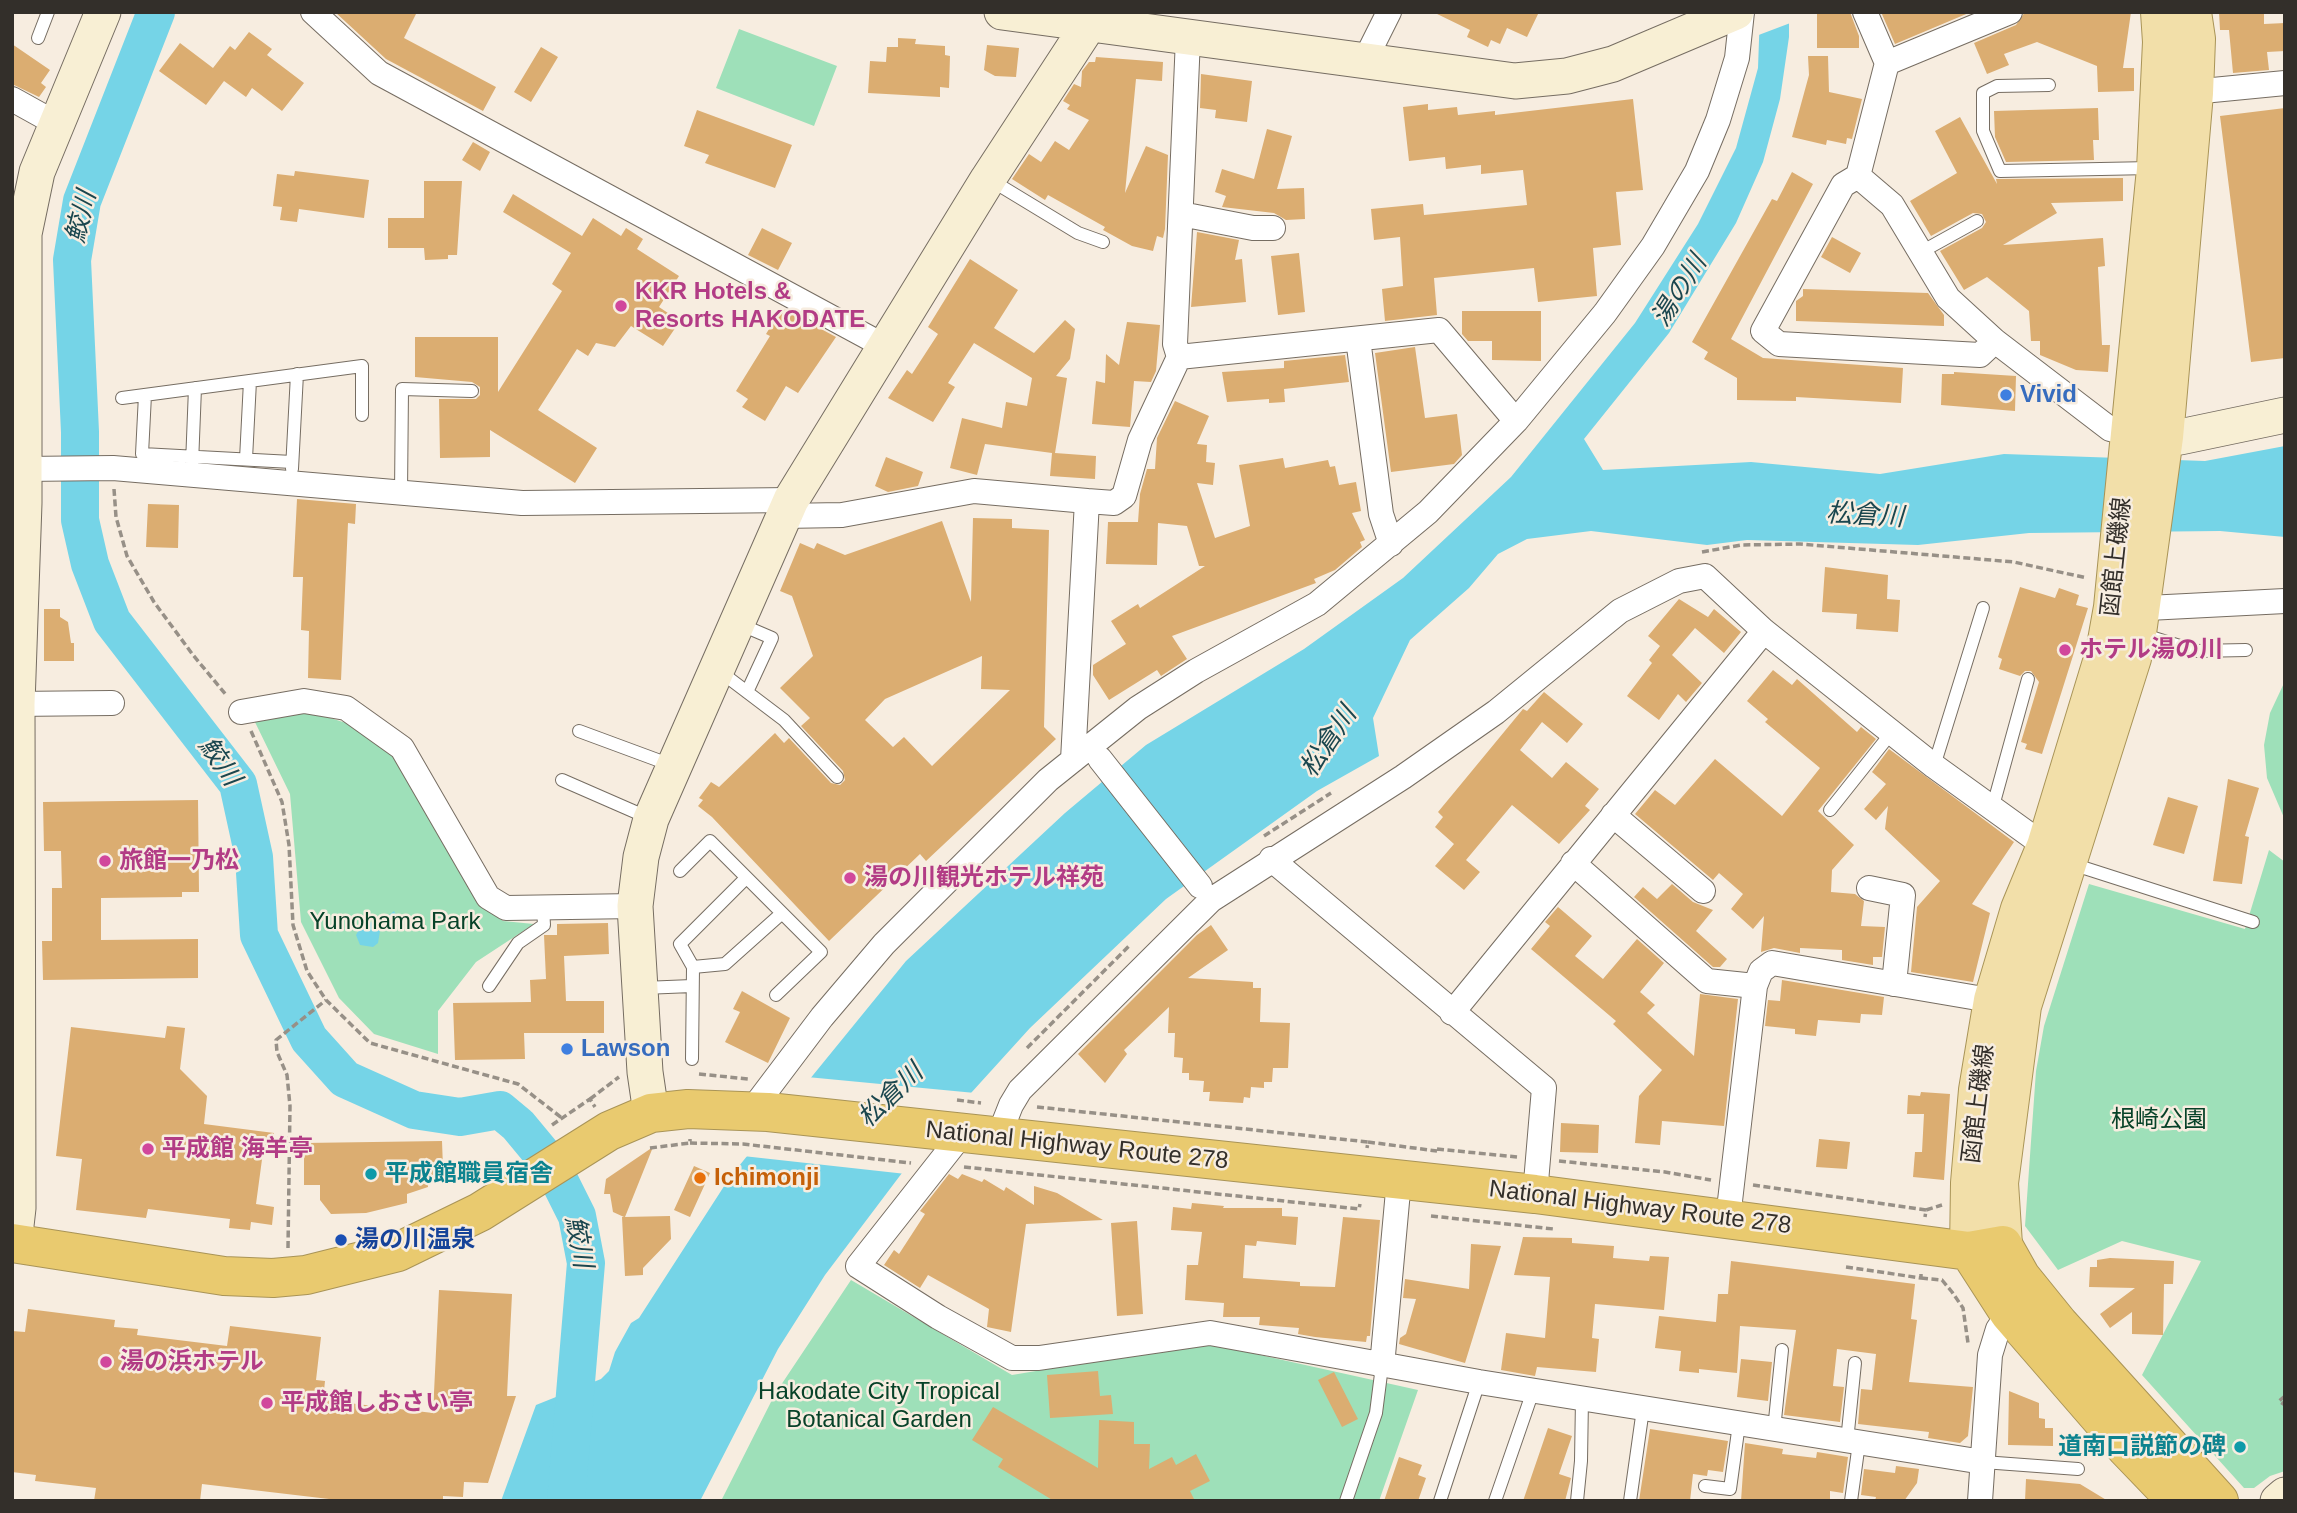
<!DOCTYPE html>
<meta charset="utf-8">
<style>
body{margin:0}
#map{position:relative;width:2297px;height:1513px;overflow:hidden;background:#f7ede0;font-family:Arial,sans-serif}
canvas{display:block}
.frame{position:absolute;inset:0;border:14px solid #332f2a;pointer-events:none}
</style>
<div id="map">
<canvas width="2297" height="1513"></canvas>
<div class="frame"></div>
</div>
<script>
const c = document.querySelector('canvas').getContext('2d');
c.lineJoin = 'round';
function paint(path, color) { c.fillStyle = color; c.fill(path, 'evenodd'); }
const poly = rows => new Path2D(rows.map(r => 'M' + r).join(''));
function strokePath(path, color, width, dash) { c.strokeStyle = color; c.lineWidth = width; c.lineCap = dash ? 'butt' : 'round'; c.setLineDash(dash || []); c.stroke(path); }
function label(font, color, halo, rows, align = 'center') {
  c.font = font + ' Arial,"Noto Sans JP",sans-serif'; c.lineWidth = 5; c.setLineDash([]); c.textBaseline = 'middle'; c.strokeStyle = halo; c.fillStyle = color; for (const [text, x, y, turn = 0] of rows) {
    c.save(); c.translate(x, y); c.rotate((+turn || 0) * Math.PI / 180); c.textAlign = isNaN(turn) ? turn : align; if (halo) c.strokeText(text, 0, 0); c.fillText(text, 0, 0); c.restore();
  }
}
paint(poly([
 [739,29,837,66,814,126,716,88],
 [2285,681,2285,820,2267,778,2264,745,2270,713],
 [311,712,359,727,398,760,479,901,503,921,534,924,476,962,438,1011,438,1054,374,1034,339,998,301,922,290,794,253,718],
 [2269,850,2285,862,2285,1471,2270,1476,2254,1488,2244,1488,2142,1375,2201,1261,2122,1241,2058,1270,2025,1226,2036,1071,2044,1026,2089,884,2245,929],
 [851,1280,1012,1375,1186,1346,1215,1345,1418,1390,1379,1501,721,1501,775,1394]
]), '#9ee0b9');
paint(poly([
 [1760,12,1789,12,1789,37,1780,99,1763,162,1736,223,1669,333,1584,439,1603,470,1751,462,1880,474,2004,454,2205,461,2285,446,2285,537,2220,531,2029,533,1918,545,1747,540,1707,545,1591,531,1527,539,1498,554,1469,588,1410,640,1373,718,1379,756,1317,791,1166,899,1030,1028,971,1093,905,1169,825,1275,778,1349,700,1501,501,1501,536,1405,601,1379,609,1371,615,1352,631,1323,639,1318,730,1177,906,961,1065,813,1146,745,1304,649,1403,578,1511,477,1635,323,1698,224,1736,148,1758,68],
 [394,911,396,915,380,931,378,943,373,947,360,945,356,935,362,924,383,920]
]), '#75d4e7');
paint(poly([
 [1757,12,1792,12,1793,22,1756,36],
 [807,1077,975,1093,906,1174,743,1156]
]), '#f7ede0');
strokePath(poly([
 [156,12,82,201,72,260,80,432,80,520,90,564,112,621,238,784,254,857,259,935,309,1039,345,1079,414,1110,460,1117,500,1110,518,1125,552,1166,577,1216,586,1263,566,1501]
]), '#75d4e7', 38);
paint(poly([
 [335,12,417,12,404,38,496,87,483,111,386,59],
 [1433,12,1539,12,1527,37,1507,28,1500,44,1491,40,1488,47,1467,37,1470,30],
 [1817,12,1850,12,1859,36,1859,48,1817,48],
 [1881,12,1971,12,1895,44],
 [2025,12,2131,12,2123,68,2134,68,2134,91,2098,92,2097,66,2037,42,2004,54,2009,65,1987,74,1974,43,2016,25],
 [2219,12,2264,12,2264,24,2285,23,2285,51,2267,52,2269,70,2233,73,2229,30,2220,30],
 [249,32,272,49,267,55,304,83,282,111,252,88,246,97,224,81,206,105,159,71,180,43,213,68,230,46,235,50],
 [898,38,916,39,915,44,945,46,945,55,950,56,949,88,940,87,940,97,868,93,870,61,886,62,887,47,898,47],
 [12,44,50,70,41,83,46,87,39,97,12,84],
 [987,45,1019,48,1016,77,995,76,984,70],
 [541,47,558,57,531,102,514,92],
 [1808,56,1828,56,1829,92,1862,99,1852,139,1847,138,1846,144,1827,140,1826,145,1792,137,1809,75],
 [1096,57,1163,62,1162,81,1136,79,1125,193,1146,146,1168,155,1165,229,1163,238,1157,236,1153,251,1132,246,1103,230,1105,227,1048,195,1045,200,1012,179,1029,154,1041,162,1055,141,1069,150,1089,120,1067,109,1070,105,1063,101,1074,84,1081,87,1082,71,1089,62,1095,62],
 [1201,74,1252,81,1247,122,1215,118,1216,110,1200,108],
 [1633,99,1643,190,1616,192,1621,245,1593,248,1597,296,1538,302,1534,268,1434,278,1437,315,1385,321,1382,289,1403,286,1400,237,1374,240,1371,209,1423,204,1424,215,1527,205,1523,170,1481,174,1481,165,1446,169,1445,157,1409,161,1403,107,1428,104,1428,110,1457,107,1458,115,1495,111,1495,115],
 [2098,108,2099,140,2093,140,2094,160,2006,162,1995,137,1994,111],
 [2285,108,2285,358,2251,362,2220,116],
 [697,110,792,145,775,188,705,163,709,155,684,146],
 [1960,117,1997,184,1996,179,2123,178,2123,201,2051,203,2057,213,2003,245,2103,238,2105,266,2098,267,2102,345,2110,345,2108,372,2076,370,2040,355,2040,341,2031,341,2029,311,1987,277,1964,290,1940,251,1982,228,1986,222,1982,214,1973,213,1931,236,1910,201,1957,173,1935,131],
 [1267,129,1292,136,1277,189,1304,188,1305,219,1286,220,1274,213,1222,207,1226,196,1215,192,1222,169,1254,179],
 [473,142,490,152,480,171,462,160],
 [295,171,369,180,364,218,299,209,297,222,280,220,282,207,273,206,277,174,294,176],
 [1792,172,1813,184,1731,339,1763,358,1903,368,1901,403,1796,397,1796,401,1737,400,1737,378,1704,359,1708,352,1692,342,1772,199,1777,201],
 [424,181,462,181,457,255,448,255,448,259,425,260,424,248,388,248,388,218,424,218],
 [513,194,582,236,593,218,621,236,626,228,643,239,637,249,679,276,659,307,680,321,663,346,631,326,615,347,596,343,588,356,577,349,538,410,597,448,575,483,490,430,490,457,440,458,439,399,476,399,480,395,480,387,472,382,415,377,415,337,498,337,498,392,562,291,552,284,571,253,503,212],
 [762,228,792,243,778,270,748,255],
 [1197,232,1239,240,1235,260,1242,259,1246,302,1191,307],
 [1832,237,1861,253,1850,273,1821,257],
 [1299,253,1305,312,1278,315,1271,256],
 [970,259,1018,290,994,328,1034,353,1065,320,1075,329,1070,359,1056,376,1067,378,1055,453,1096,456,1095,479,1050,476,1052,453,985,444,977,475,950,468,962,418,1002,428,1006,402,1027,406,1032,378,974,343,948,383,955,387,933,422,888,398,907,370,912,374,938,334,928,327],
 [1803,289,1928,293,1944,315,1944,326,1796,321,1796,301,1803,296],
 [782,308,836,337,798,393,786,386,765,421,742,407,748,399,736,391,770,336,766,334],
 [1462,311,1541,311,1541,361,1492,360,1492,341,1468,341,1462,334],
 [1127,322,1160,325,1156,371,1151,382,1134,381,1130,427,1092,424,1096,381,1105,383,1106,354,1119,365],
 [1415,347,1425,418,1457,414,1462,455,1454,464,1391,472,1375,353],
 [1345,355,1349,382,1284,389,1285,402,1269,403,1269,399,1227,402,1222,372,1284,368,1284,361],
 [1954,372,2016,376,2015,411,1941,405,1942,374,1954,374],
 [1175,401,1209,416,1197,444,1207,445,1206,462,1215,463,1213,485,1197,483,1215,538,1250,526,1239,465,1283,458,1285,468,1328,460,1330,467,1335,466,1339,485,1356,482,1361,511,1352,513,1365,540,1360,542,1362,547,1335,570,1314,579,1316,583,1172,636,1187,659,1161,676,1157,670,1109,700,1093,675,1093,665,1126,644,1111,621,1138,604,1140,608,1205,566,1199,566,1187,526,1158,523,1157,565,1106,564,1108,522,1138,522,1140,494,1147,469,1155,469,1157,438],
 [886,457,923,472,918,486,888,492,875,486],
 [297,499,356,504,355,524,348,523,341,680,308,678,309,631,301,630,303,577,293,577],
 [148,504,179,505,178,548,146,547],
 [973,518,1012,519,1012,528,1049,530,1044,727,1056,739,926,861,920,854,829,941,712,817,698,806,703,800,699,798,711,782,719,787,775,733,784,743,789,738,831,783,840,785,845,780,843,771,801,726,810,718,780,688,813,656,792,596,780,591,800,543,814,549,817,543,845,555,942,521,971,602],
 [982,656,981,689,1010,690,932,766,904,737,893,747,865,720,885,699],
 [1825,567,1888,575,1887,599,1900,600,1898,632,1856,629,1857,614,1822,612],
 [2020,587,2055,598,2059,588,2079,595,2076,605,2088,608,2042,754,2025,749,2027,744,2021,742,2039,682,2031,671,2025,671,2020,676,1999,669,2002,659,1998,657],
 [1679,599,1708,617,1714,609,1741,632,1724,653,1695,628,1672,655,1702,683,1686,702,1678,694,1659,720,1627,696,1652,663,1649,660,1660,646,1648,636],
 [44,609,60,609,60,617,68,622,71,643,74,643,74,661,44,661],
 [1773,670,1792,685,1797,679,1857,732,1861,727,1876,739,1818,811,1854,845,1832,870,1831,892,1855,894,1864,901,1861,926,1885,927,1882,957,1873,957,1873,965,1842,960,1842,950,1800,948,1800,953,1774,948,1761,952,1764,916,1753,929,1731,909,1743,894,1719,873,1713,880,1635,814,1655,790,1675,805,1715,759,1782,816,1820,768,1765,722,1768,719,1747,701],
 [1544,692,1583,724,1567,743,1542,722,1520,750,1552,778,1566,762,1599,789,1585,806,1590,810,1559,844,1512,805,1466,860,1480,872,1464,890,1435,866,1454,844,1435,827,1443,817,1438,812,1523,709,1527,711],
 [1889,749,2014,842,1972,904,1990,913,1973,982,1911,972,1917,907,1940,881,1885,829,1888,806,1876,820,1864,809,1886,784,1872,772],
 [2228,779,2259,788,2245,836,2249,837,2242,884,2213,881],
 [2168,797,2198,806,2184,854,2153,845],
 [198,800,199,892,182,892,182,897,101,898,101,940,198,939,198,978,43,980,42,941,52,941,52,888,62,888,61,851,44,851,43,802],
 [1672,884,1693,902,1713,910,1696,931,1727,959,1720,967,1713,967,1634,897,1643,887,1657,899],
 [1558,907,1592,936,1575,956,1603,979,1637,939,1664,963,1640,992,1655,1005,1647,1013,1694,1056,1700,994,1738,999,1724,1126,1662,1121,1660,1145,1635,1143,1639,1096,1662,1070,1613,1024,1616,1021,1531,949,1550,926,1545,922],
 [608,923,609,954,564,956,566,1001,604,1001,604,1033,524,1033,525,1059,455,1060,453,1003,531,1002,530,980,546,979,544,935,557,935,557,924],
 [1211,925,1228,950,1188,978,1253,982,1253,988,1261,988,1260,1022,1290,1023,1288,1068,1273,1068,1272,1082,1264,1082,1264,1088,1251,1087,1250,1098,1244,1097,1243,1103,1209,1101,1210,1092,1203,1092,1204,1081,1189,1080,1189,1073,1182,1073,1183,1058,1174,1057,1175,1033,1168,1033,1169,1007,1124,1050,1127,1054,1105,1083,1078,1054,1197,935],
 [1782,980,1884,997,1882,1015,1861,1014,1860,1023,1818,1020,1816,1036,1795,1034,1795,1029,1765,1026,1768,1000,1780,1001],
 [742,991,790,1018,768,1063,725,1042,740,1012,733,1009],
 [167,1026,185,1028,180,1069,207,1096,204,1124,274,1133,272,1153,263,1152,256,1204,274,1207,272,1225,251,1222,250,1230,229,1228,230,1219,148,1209,146,1218,76,1210,82,1159,56,1156,71,1027,165,1038],
 [1921,1092,1950,1094,1944,1180,1913,1177,1915,1152,1922,1152,1924,1114,1907,1114,1908,1095,1920,1096],
 [1561,1123,1599,1125,1598,1153,1560,1152],
 [1819,1139,1850,1142,1847,1169,1816,1167],
 [442,1141,443,1168,437,1168,438,1179,428,1179,428,1187,407,1194,407,1203,366,1213,331,1214,320,1200,320,1185,304,1185,304,1143],
 [653,1147,625,1217,670,1216,671,1239,643,1268,643,1275,625,1276,622,1217,624,1217,613,1212,610,1194,604,1194,606,1179],
 [694,1166,710,1173,690,1217,674,1210],
 [949,1174,958,1179,962,1174,982,1182,984,1179,1004,1191,1006,1187,1034,1205,1034,1186,1057,1193,1103,1220,1026,1224,1011,1332,987,1327,989,1309,928,1275,920,1288,884,1265,894,1250,899,1254,925,1214,920,1211],
 [1192,1203,1224,1206,1223,1208,1282,1208,1282,1216,1298,1217,1296,1245,1257,1241,1256,1246,1245,1245,1243,1278,1300,1282,1300,1286,1335,1287,1343,1217,1380,1220,1370,1336,1367,1336,1366,1342,1315,1337,1298,1334,1299,1328,1259,1325,1260,1317,1223,1317,1224,1303,1185,1300,1187,1265,1198,1265,1202,1232,1171,1230,1173,1207,1191,1209],
 [1137,1221,1143,1314,1117,1316,1111,1223],
 [1523,1237,1572,1238,1572,1243,1614,1246,1613,1258,1649,1261,1650,1256,1669,1257,1664,1310,1595,1304,1592,1338,1599,1339,1596,1372,1537,1367,1535,1376,1501,1370,1506,1333,1545,1338,1550,1277,1514,1275],
 [1471,1244,1501,1246,1465,1363,1399,1344,1400,1338,1406,1334,1416,1299,1403,1298,1405,1279,1469,1289],
 [2110,1258,2174,1261,2173,1284,2164,1284,2163,1335,2132,1334,2132,1312,2110,1328,2100,1314,2135,1288,2089,1287,2090,1267,2097,1267,2097,1260],
 [1731,1261,1915,1284,1911,1319,1917,1320,1909,1382,1973,1387,1968,1436,1960,1443,1928,1438,1929,1432,1858,1424,1861,1389,1872,1390,1876,1354,1837,1349,1833,1386,1844,1387,1840,1422,1784,1415,1796,1330,1740,1326,1737,1373,1699,1369,1699,1373,1679,1371,1681,1351,1655,1348,1659,1316,1716,1322,1718,1294,1728,1294],
 [439,1290,512,1294,507,1396,516,1396,488,1483,464,1482,463,1497,443,1496,443,1501,346,1501,202,1484,200,1501,94,1501,96,1488,35,1481,36,1475,12,1472,12,1331,25,1332,28,1309,115,1320,114,1327,138,1329,137,1335,227,1346,230,1326,321,1337,316,1380,325,1381,323,1400,433,1413],
 [1741,1359,1772,1362,1768,1401,1737,1397],
 [1098,1371,1100,1396,1111,1395,1113,1414,1050,1418,1047,1375],
 [1334,1372,1358,1419,1342,1427,1318,1380],
 [2009,1391,2039,1403,2039,1418,2045,1419,2045,1428,2053,1428,2053,1446,2008,1445],
 [993,1407,1098,1468,1099,1420,1134,1422,1134,1444,1150,1444,1149,1469,1172,1457,1176,1465,1196,1454,1210,1481,1190,1491,1195,1501,1054,1501,998,1467,1003,1459,972,1440],
 [1548,1428,1572,1436,1559,1474,1571,1478,1565,1501,1523,1501],
 [1650,1429,1728,1441,1723,1472,1708,1470,1707,1476,1693,1474,1690,1501,1639,1501],
 [1745,1443,1783,1449,1782,1454,1816,1458,1817,1452,1848,1457,1843,1493,1830,1491,1830,1501,1741,1501],
 [1399,1457,1422,1465,1418,1475,1426,1478,1418,1501,1384,1501],
 [1896,1466,1919,1469,1917,1483,1904,1501,1875,1501,1876,1497,1861,1495,1864,1469,1895,1473],
 [2026,1479,2080,1484,2108,1501,2025,1501]
]), '#dbad71');
const lane = poly([
 [38,38,48,12],
 [2049,85,1997,86,1983,93,1983,131,2000,171,2151,168],
 [989,179,1078,233,1103,242],
 [1921,252,1977,221],
 [145,395,142,454,292,462],
 [122,398,362,366,362,415],
 [246,459,250,381],
 [192,464,195,388],
 [292,469,297,374],
 [401,493,402,389,472,391],
 [737,623,772,638,747,692],
 [2141,634,2196,651,2246,650],
 [718,670,784,720,837,777],
 [579,731,671,765],
 [1934,766,1983,608],
 [562,780,649,818],
 [1993,806,2028,679],
 [1830,810,1892,732],
 [2072,864,2253,922],
 [680,871,710,841,821,952,776,995],
 [693,967,725,964,781,914],
 [489,986,518,943,544,925,543,908],
 [643,988,692,986],
 [692,1059,693,967,680,944,746,878],
 [1774,1430,1782,1350],
 [1847,1441,1855,1363],
 [1983,1462,2078,1469],
 [1705,1486,1730,1489,1739,1424],
 [1346,1501,1376,1413,1382,1366],
 [1440,1501,1479,1382],
 [1495,1501,1533,1391],
 [1577,1501,1581,1461,1582,1399],
 [1630,1501,1643,1409],
 [1851,1501,1859,1443]
]);
const street = poly([
 [313,12,379,73,886,347],
 [1865,12,1887,63,1858,176,1892,205,1948,298,1995,341,2110,429,2130,433],
 [1364,62,1389,12],
 [1887,63,2010,12],
 [2182,93,2285,83],
 [12,99,57,124],
 [1858,176,1843,185,1763,331,1779,344,1980,355,1995,341],
 [1181,214,1253,228,1273,228],
 [1358,339,1381,514,1391,544],
 [1179,357,1439,330,1516,421],
 [23,469,113,468,522,503,791,500],
 [782,516,842,515,974,491,1087,501],
 [2128,609,2285,601],
 [12,704,112,703],
 [241,712,304,701,346,708,402,748,488,897,506,908,635,906],
 [1100,759,1200,886],
 [1073,760,1087,501,1114,503,1124,496,1140,440,1179,357,1175,344,1188,38],
 [1613,815,1703,891],
 [1271,859,1544,1088,1535,1194],
 [1573,863,1707,981,1755,986,1761,971,1772,963,2007,1003],
 [1869,888,1903,895,1894,984],
 [1452,1013,1764,631],
 [751,1111,822,1017,884,944,1048,780,1138,708,1196,671,1317,604,1428,512,1516,421,1605,313,1653,246,1697,171,1718,120,1737,58,1742,12],
 [962,1134,858,1266,938,1317,1012,1358,1039,1358,1210,1333,1479,1382,1983,1462],
 [998,1138,1011,1105,1020,1090,1211,900,1403,777,1496,712,1620,611,1679,581,1705,576,1764,631,1934,766,2056,854],
 [1728,1218,1755,986],
 [1382,1366,1399,1180],
 [1980,1501,1990,1355,1998,1329,2009,1313]
]);
const secondary = poly([
 [1002,12,1515,81,1567,76,1613,64,1736,12],
 [2137,434,2180,437,2285,415],
 [651,1113,645,1072,635,906,641,857,651,819,791,500,988,179,1097,12],
 [14,1243,18,1208,17,704,24,503,24,234,37,172,103,12],
 [2278,1501,2285,1495]
]);
const primary = poly([
 [2003,1245,1999,1183,2022,1006,2132,658,2137,633,2164,437,2194,93,2196,39,2192,12],
 [1969,1251,1970,1183,1978,1090,1993,1000,2020,909,2046,846,2105,652,2113,607,2156,169,2162,42,2160,12]
]);
const highway = poly([
 [12,1243,224,1276,273,1278,306,1275,398,1252,480,1212,609,1131,651,1113,688,1109,768,1112,1535,1194,1969,1251,2003,1245,2021,1277,2059,1324,2219,1501],
 [1969,1251,2009,1313,2126,1448,2177,1501]
]);
strokePath(lane, '#766d62', 14);
strokePath(street, '#766d62', 26);
strokePath(secondary, '#766d62', 37);
strokePath(primary, '#a99457', 40);
strokePath(highway, '#a99457', 40);
strokePath(poly([
 [114,489,116,517,127,556,154,602,193,655,227,696],
 [1702,552,1741,545,1800,544,2014,562,2087,578],
 [251,731,282,802,289,845,293,925,307,971,326,1000,370,1043,518,1084,562,1118],
 [1264,836,1331,793],
 [1027,1048,1130,945],
 [699,1074,748,1079],
 [590,1099,619,1077],
 [957,1100,981,1103],
 [1037,1107,1368,1142,1367,1148],
 [552,1125,590,1099,595,1107],
 [1368,1142,1437,1151],
 [690,1143,743,1144,911,1163],
 [650,1148,690,1143,690,1139],
 [1437,1149,1517,1157],
 [1559,1161,1665,1172,1711,1180],
 [964,1167,1359,1209,1360,1204],
 [1753,1185,1926,1210,1925,1217],
 [1926,1210,1942,1205],
 [1431,1216,1554,1229],
 [288,1248,290,1106,287,1075,277,1052,276,1040,326,1000],
 [1846,1267,1921,1278,1921,1274],
 [1921,1278,1942,1280,1952,1292,1963,1308,1968,1343],
 [2285,1396,2279,1401,2285,1405]
]), '#979087', 3.5, [7, 3.5]);
strokePath(lane, '#fff', 12);
strokePath(street, '#fff', 24);
strokePath(secondary, '#f8efd4', 35);
strokePath(primary, '#f2dfa9', 38);
strokePath(highway, '#e9ca6f', 38);
for (const [x, y, r, color] of [
 [621,306,7,"#d1479c"],
 [2006,395,7,"#3f7fe0"],
 [2065,650,7,"#d1479c"],
 [105,861,7,"#d1479c"],
 [850,878,7,"#d1479c"],
 [567,1049,7,"#3f7fe0"],
 [148,1149,7,"#d1479c"],
 [371,1174,7,"#0f9aa8"],
 [700,1178,7,"#e8710a"],
 [341,1240,7,"#1a4fb4"],
 [106,1362,7,"#d1479c"],
 [267,1403,7,"#d1479c"],
 [2240,1447,7,"#0f9aa8"]
]) { const dot = new Path2D(); dot.arc(x, y, r, 0, 2 * Math.PI); c.fillStyle = color; c.fill(dot); strokePath(dot, '#f7ede0', 2.5); }
label('bold 24px', '#b23c85', '#f7ede0', [
 ["KKR Hotels &",635,292],
 ["Resorts HAKODATE",635,320],
 ["ホテル湯の川",2079,650],
 ["旅館一乃松",119,861],
 ["湯の川観光ホテル祥苑",864,878],
 ["平成館 海羊亭",162,1149],
 ["湯の浜ホテル",120,1362],
 ["平成館しおさい亭",281,1403]
], 'left');
label('bold 24px', '#366cbe', '#f7ede0', [
 ["Vivid",2020,395],
 ["Lawson",581,1049]
], 'left');
label('24px', '#332f2a', '#f7ede0', [
 ["函館上磯線",2117,557,-84],
 ["函館上磯線",1979,1104,-83],
 ["National Highway Route 278",1077,1146,6],
 ["National Highway Route 278",1640,1208,7]
]);
label('24px', '#074228', '#f7ede0', [
 ["Yunohama Park",395,922],
 ["根崎公園",2159,1120],
 ["Hakodate City Tropical",879,1392],
 ["Botanical Garden",879,1420]
]);
label('bold 24px', '#0d838f', '#f7ede0', [
 ["平成館職員宿舎",385,1174],
 ["道南口説節の碑",2226,1447,"right"]
], 'left');
label('bold 24px', '#c56008', '#f7ede0', [
 ["Ichimonji",714,1178]
], 'left');
label('bold 24px', '#164399', '#f7ede0', [
 ["湯の川温泉",355,1240]
], 'left');
label('italic 26px', '#1a464e', '#f7ede0', [
 ["鮫川",82,217,-76],
 ["湯の川",1680,291,-58],
 ["松倉川",1865,516,3],
 ["松倉川",1329,742,-56],
 ["鮫川",219,762,55],
 ["松倉川",891,1096,-44],
 ["鮫川",578,1242,80]
]);
</script>
